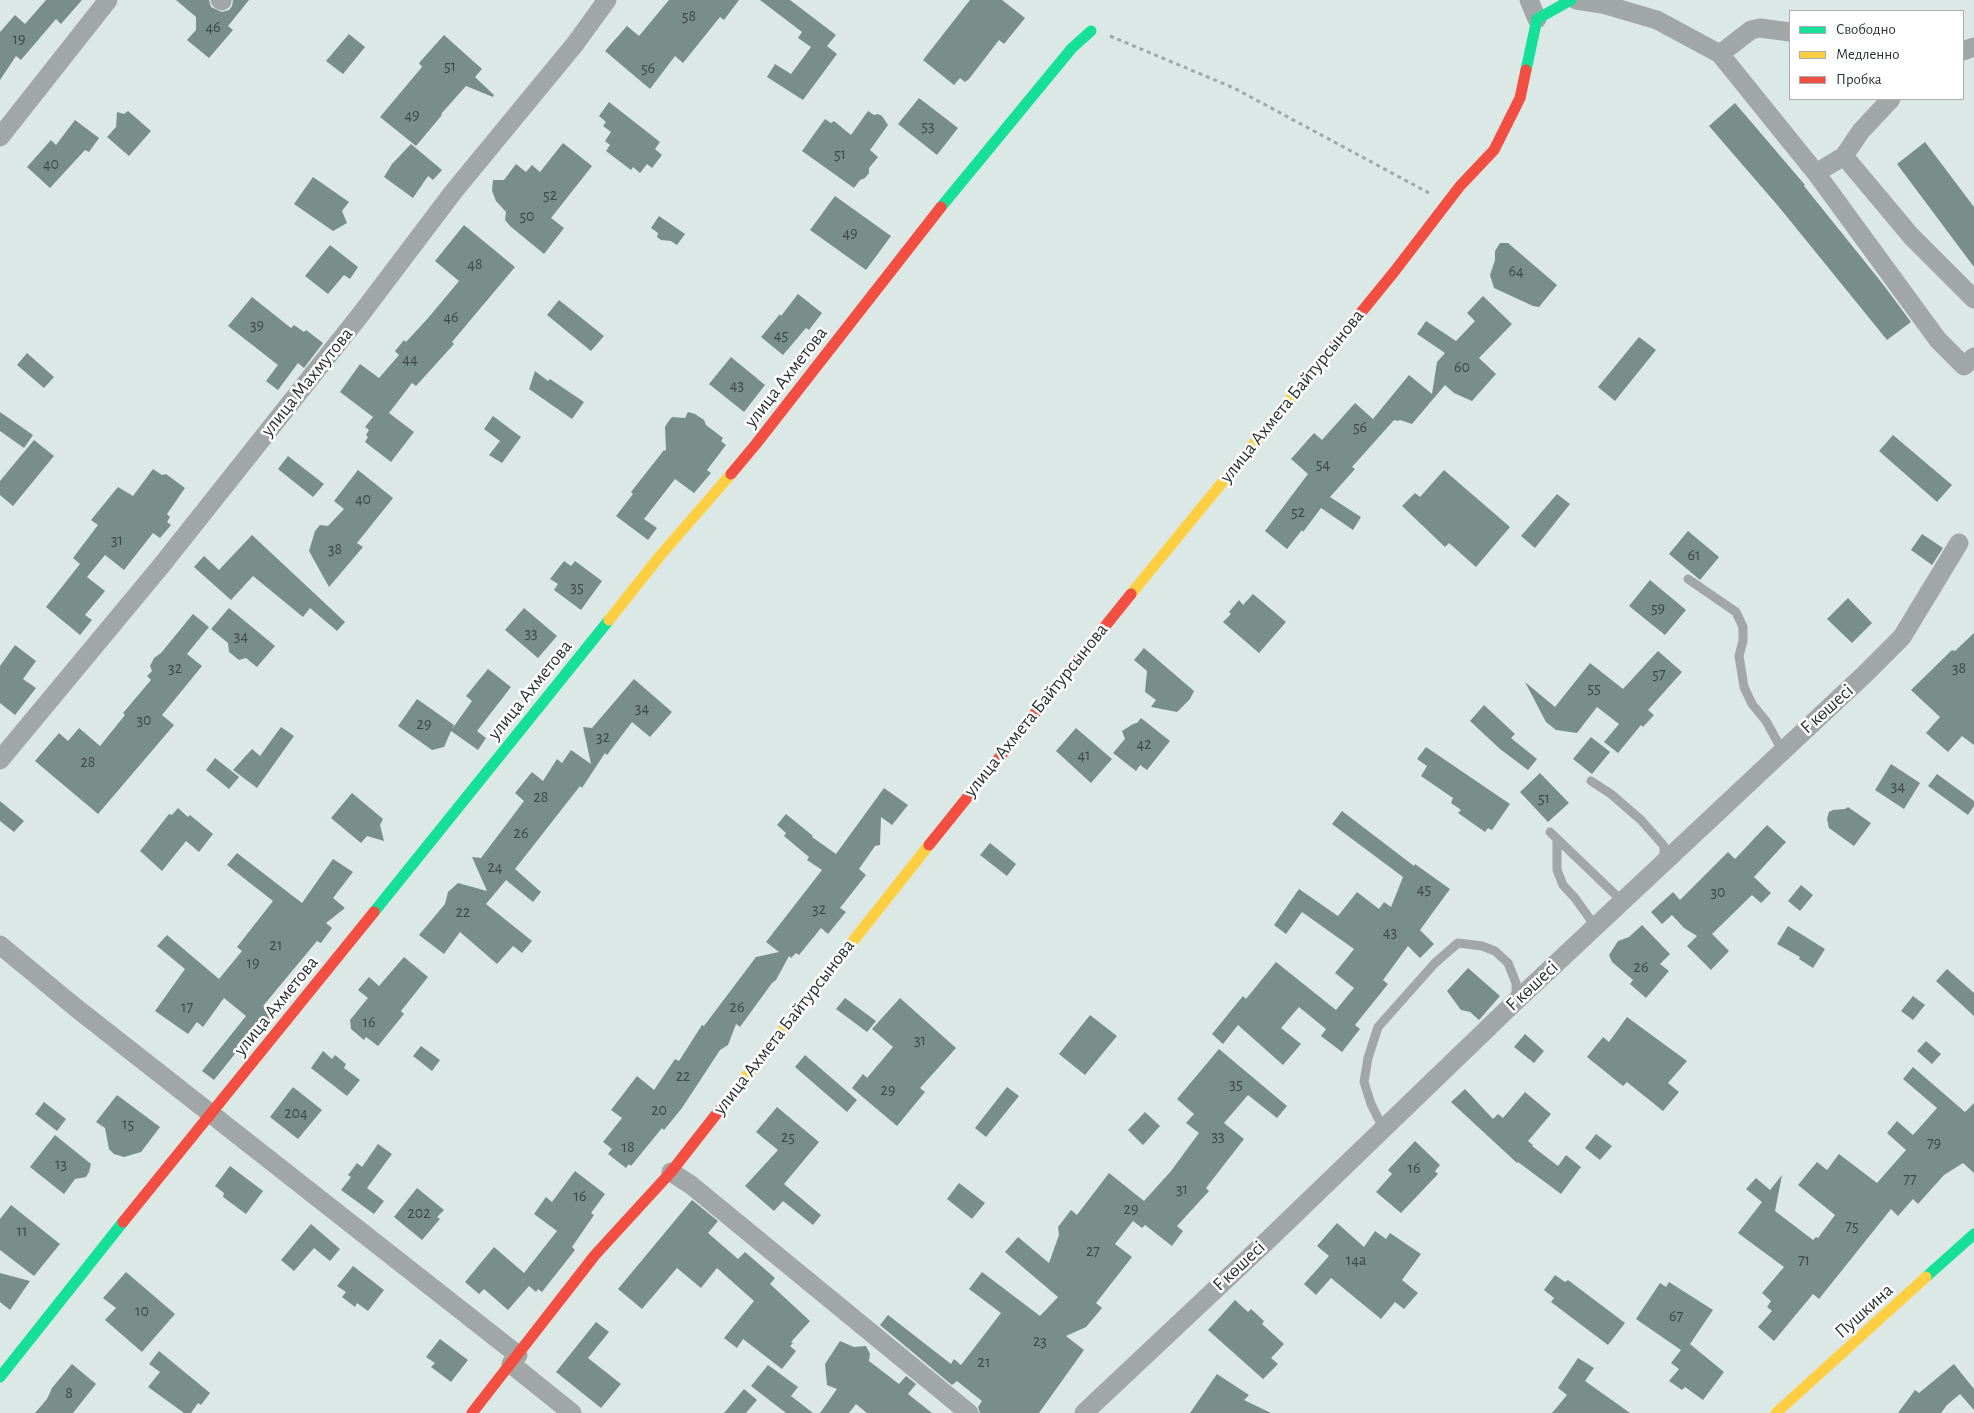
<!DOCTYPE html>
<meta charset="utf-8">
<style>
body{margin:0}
#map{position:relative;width:1974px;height:1413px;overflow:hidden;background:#dce8e5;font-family:"Alegreya Sans",sans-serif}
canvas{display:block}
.legend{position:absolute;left:1789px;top:10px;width:175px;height:90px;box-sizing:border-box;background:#fff;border:1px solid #a9adac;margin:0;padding:6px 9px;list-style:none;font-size:15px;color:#293230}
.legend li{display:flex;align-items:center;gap:10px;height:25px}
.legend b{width:25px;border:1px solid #a9adac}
</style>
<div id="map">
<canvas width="1974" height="1413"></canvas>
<ul class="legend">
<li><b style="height:6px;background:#16e098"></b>Свободно</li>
<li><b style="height:6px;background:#ffcf43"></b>Медленно</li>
<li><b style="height:6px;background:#f24e42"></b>Пробка</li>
</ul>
</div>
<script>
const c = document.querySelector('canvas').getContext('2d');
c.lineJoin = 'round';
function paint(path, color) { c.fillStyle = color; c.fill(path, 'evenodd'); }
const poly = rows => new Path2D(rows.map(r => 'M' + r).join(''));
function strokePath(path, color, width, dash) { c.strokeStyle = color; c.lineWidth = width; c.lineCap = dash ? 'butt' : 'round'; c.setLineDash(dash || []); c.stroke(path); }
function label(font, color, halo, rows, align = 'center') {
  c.font = font + ' "Alegreya Sans",sans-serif'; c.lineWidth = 5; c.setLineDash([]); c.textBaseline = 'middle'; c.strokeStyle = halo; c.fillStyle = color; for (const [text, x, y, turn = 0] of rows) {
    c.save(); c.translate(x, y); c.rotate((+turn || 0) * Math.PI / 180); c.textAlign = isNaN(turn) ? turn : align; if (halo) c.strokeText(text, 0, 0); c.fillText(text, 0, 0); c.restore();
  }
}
paint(poly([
 [46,0,82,0,61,24,56,19,21,60,16,56,0,80,0,32,15,15,25,24],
 [176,0,209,0,211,7,222,12,229,10,232,6,233,0,249,0,228,26,233,30,209,58,187,40,196,30,196,17],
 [669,0,739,0,724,20,720,17,683,63,675,56,650,89,605,51,627,26,639,36],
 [760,0,790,0,836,35,827,46,837,54,803,100,767,77,775,64,791,74,811,47,798,38,802,32],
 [970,0,1002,0,1025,18,1004,44,999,40,969,79,965,82,960,78,954,85,923,60],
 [349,34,365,47,343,74,326,61],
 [444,35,482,69,475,77,494,95,493,97,466,86,441,114,442,115,416,146,380,117,422,67,419,63],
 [919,98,958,128,937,155,898,124],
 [609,102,660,142,655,149,662,155,652,168,647,164,640,173,633,167,631,170,606,151,610,145,605,141,611,132,603,126,606,122,599,116],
 [1735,103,1805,185,1804,186,1882,283,1911,322,1887,340,1779,207,1709,126],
 [128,111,151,131,129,156,107,137,116,127,117,112,124,114],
 [868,111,874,115,878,114,882,116,888,125,870,150,878,157,869,168,869,173,865,178,860,180,854,188,802,151,825,119,831,123,834,121,851,135],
 [75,120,99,138,89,152,85,150,50,188,27,167,51,140,56,145],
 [1925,142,1974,207,1974,267,1897,164],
 [563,143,592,166,551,218,564,228,544,254,510,226,505,220,506,212,496,201,492,191,493,180,504,180,516,164,526,172,532,165,540,172],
 [411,144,442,170,433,180,428,176,413,198,384,177,392,164],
 [313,177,349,202,342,211,347,223,333,231,294,204],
 [835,196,891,236,866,270,810,230],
 [659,216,685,234,677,245,671,241,661,240,657,237,658,233,651,228],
 [464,225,515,267,452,342,454,344,416,386,412,383,389,413,414,432,391,462,365,442,368,437,366,435,369,430,365,427,373,417,340,392,360,364,379,378,399,355,395,351,404,340,406,342,429,317,459,281,435,261],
 [1500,243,1508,243,1557,285,1539,307,1533,306,1494,288,1490,275,1495,260,1495,251],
 [330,245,358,267,350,279,344,275,328,294,305,276],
 [798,294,822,313,809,330,806,328,783,355,761,337,780,314,781,316],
 [1483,296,1512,324,1479,358,1496,374,1472,401,1454,393,1445,385,1412,424,1400,420,1398,421,1394,420,1352,467,1355,469,1330,497,1361,517,1353,530,1321,508,1303,532,1302,530,1287,549,1265,531,1308,474,1291,459,1314,433,1322,440,1355,403,1373,419,1409,375,1432,394,1437,362,1445,353,1417,334,1426,321,1456,341,1475,321,1467,313],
 [252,297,291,328,294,325,304,332,306,330,323,343,304,368,298,363,278,390,266,381,278,365,228,326],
 [559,300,604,336,591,351,547,315],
 [1639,337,1656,350,1615,401,1598,387],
 [27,353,54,377,44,388,17,365],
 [731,357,765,385,744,412,709,384],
 [535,371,548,381,550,379,584,402,572,419,529,389],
 [0,412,33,435,24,448,0,431],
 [688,412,695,414,704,420,706,425,723,438,721,441,726,445,707,470,711,473,694,493,675,479,644,519,657,528,648,540,616,516,633,494,631,492,664,450,666,451,665,427,668,422,672,417,685,418],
 [493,416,521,437,502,463,489,455,500,441,484,429],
 [1893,435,1952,485,1937,502,1879,451],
 [34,440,54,456,13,506,0,495,0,481],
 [288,456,324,484,313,497,278,469],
 [153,469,162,475,166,474,185,488,167,514,170,517,167,522,171,525,160,538,153,533,124,570,105,555,87,577,105,591,85,615,92,620,80,635,46,607,80,564,73,558,98,525,91,520,118,487,133,496],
 [358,470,393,498,357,543,363,547,329,587,309,551,315,531,320,525,328,526,344,509,334,501],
 [1444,470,1510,527,1476,567,1449,543,1445,547,1402,506,1415,493,1420,497],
 [1557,494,1570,504,1535,548,1521,536],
 [1688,531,1719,557,1700,580,1669,554],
 [1922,534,1943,548,1932,565,1911,550],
 [252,535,345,622,337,631,310,608,303,617,253,576,231,600,194,567,204,556,219,570],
 [564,561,571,566,575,561,602,581,581,610,554,590,558,584,550,579],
 [1650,580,1686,610,1665,635,1629,606],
 [1253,594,1286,622,1259,653,1223,622,1231,614,1229,612,1239,600,1243,605],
 [1848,598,1872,623,1852,643,1827,619],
 [229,608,275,646,257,667,246,658,239,660,229,652,228,643,211,629],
 [524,608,557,636,538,658,505,630],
 [193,614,209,627,187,654,202,666,162,715,174,725,98,814,35,761,59,733,68,741,79,728,100,746,125,715,123,713,151,680,147,676,152,671,150,666,154,658,161,653],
 [1974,633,1974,745,1962,736,1948,752,1926,733,1940,717,1911,690,1952,650,1955,651],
 [15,645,36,661,23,679,36,688,15,715,0,703,0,666],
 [1144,648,1194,691,1190,699,1177,712,1151,707,1156,700,1145,692,1147,671,1134,660],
 [1658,651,1682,672,1648,710,1654,715,1643,727,1641,725,1618,753,1604,742,1619,724,1597,707,1577,733,1556,730,1546,722,1525,682,1555,707,1590,663,1623,689],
 [488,669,511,687,477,731,486,738,478,750,451,731,444,747,432,750,398,726,417,699,454,725,452,729,472,701,466,696],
 [634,679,672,712,650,737,632,722,607,755,605,753,582,788,580,786,515,869,541,892,533,902,506,880,486,904,532,941,522,953,513,946,497,964,460,932,444,954,419,935,445,904,448,892,458,883,487,891,472,857,481,858,524,801,515,793,532,772,543,781,557,759,562,763,571,750,591,764,583,727,592,728],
 [1484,705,1515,734,1511,738,1537,759,1528,770,1500,749,1470,721],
 [1141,718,1170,741,1147,770,1140,765,1136,771,1113,753,1125,739,1122,731,1133,724,1137,723],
 [281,727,294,736,257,788,233,770,252,749,260,756],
 [1076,728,1112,759,1091,783,1056,751],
 [1591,737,1610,752,1592,774,1573,759],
 [1426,747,1510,804,1492,830,1488,828,1485,832,1458,813,1461,810,1451,803,1453,798,1421,776,1427,766,1417,759],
 [215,758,239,777,229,789,206,770],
 [1891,764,1920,783,1904,809,1875,790],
 [1540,773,1569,803,1548,822,1520,792],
 [1937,774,1974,801,1974,806,1968,815,1928,786],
 [884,788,908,805,892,825,881,817,880,845,875,846,859,869,866,875,840,908,846,912,828,934,821,928,799,955,796,953,791,958,789,956,776,980,772,983,740,1027,736,1024,728,1045,720,1050,682,1108,664,1130,662,1128,631,1166,629,1164,626,1168,608,1154,612,1149,603,1142,622,1118,611,1110,637,1076,654,1090,675,1059,679,1061,702,1025,704,1026,756,957,779,952,766,942,822,870,807,860,809,857,784,836,786,833,777,825,786,814,813,836,812,837,836,854],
 [352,793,383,819,380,825,384,841,367,836,361,843,331,818],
 [0,801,24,821,14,832,0,821],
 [1848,807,1871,823,1854,846,1829,828,1827,819,1829,812,1833,810,1845,809],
 [178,808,188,817,190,815,213,834,199,852,186,841,162,871,140,851,169,814,172,815],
 [1342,811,1414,866,1415,864,1450,889,1420,930,1434,944,1420,958,1408,946,1383,980,1388,984,1355,1025,1360,1029,1342,1052,1321,1036,1326,1029,1299,1007,1281,1028,1301,1044,1283,1065,1238,1025,1223,1044,1212,1034,1243,996,1246,999,1276,962,1336,1010,1354,988,1335,973,1354,949,1302,912,1286,934,1274,925,1299,889,1338,916,1357,892,1379,909,1384,902,1391,907,1403,877,1332,824],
 [1767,825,1786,842,1754,877,1771,893,1761,903,1752,895,1712,934,1729,951,1711,970,1687,946,1697,936,1684,928,1672,915,1662,924,1651,912,1673,892,1680,900,1728,852,1735,859],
 [990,843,1016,864,1007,876,980,855],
 [237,853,302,903,333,859,353,872,333,898,345,908,326,923,332,928,321,943,317,941,263,1006,273,1014,262,1028,258,1025,214,1080,202,1071,246,1016,224,998,203,1027,197,1022,188,1034,155,1011,185,969,157,946,167,935,219,979,242,951,237,947,273,901,227,865],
 [1801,885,1813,895,1800,911,1788,901],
 [1642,925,1670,954,1660,964,1669,971,1646,998,1630,984,1633,980,1612,962,1609,955,1618,941,1629,937],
 [1788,926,1825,949,1813,968,1799,959,1800,957,1777,944],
 [404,957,428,977,401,1011,404,1014,378,1046,366,1037,364,1040,351,1029,350,1020,368,998,358,990,369,977,379,986],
 [1468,968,1500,996,1479,1020,1470,1012,1461,1010,1447,991],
 [1947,969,1974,993,1974,1016,1936,981],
 [1913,996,1925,1005,1913,1020,1901,1011],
 [845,998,876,1021,867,1032,836,1009],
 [900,998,956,1048,920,1088,925,1092,897,1126,852,1088,863,1074,867,1078,893,1047,872,1029],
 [1090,1015,1117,1036,1085,1075,1059,1054],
 [1627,1017,1687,1061,1668,1083,1679,1092,1663,1111,1627,1082,1623,1086,1587,1057,1603,1037,1609,1042],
 [1525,1034,1544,1051,1534,1063,1514,1047],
 [1926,1041,1941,1054,1932,1064,1917,1051],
 [421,1046,440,1060,432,1071,413,1056],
 [1219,1049,1287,1106,1277,1118,1248,1095,1224,1123,1244,1139,1206,1188,1209,1191,1177,1226,1183,1231,1172,1246,1145,1225,1142,1228,1133,1221,1115,1244,1132,1257,1096,1303,1102,1308,1086,1327,1066,1336,1084,1350,1039,1413,980,1413,978,1407,982,1401,957,1381,952,1385,880,1325,888,1315,951,1364,954,1359,961,1365,1001,1313,969,1289,982,1272,1040,1316,1058,1297,1005,1252,1018,1237,1049,1263,1059,1235,1058,1227,1071,1210,1077,1215,1109,1173,1144,1201,1171,1171,1199,1133,1186,1123,1194,1114,1177,1099],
 [323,1051,332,1059,335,1055,346,1064,344,1068,360,1080,347,1096,311,1068],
 [805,1055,857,1100,847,1112,795,1067],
 [1913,1067,1965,1112,1974,1103,1974,1173,1963,1163,1944,1175,1918,1204,1913,1199,1898,1216,1891,1209,1819,1299,1813,1294,1774,1341,1758,1327,1772,1311,1767,1307,1771,1301,1762,1293,1784,1267,1738,1233,1762,1202,1746,1189,1756,1178,1770,1190,1782,1175,1775,1211,1813,1240,1816,1237,1818,1238,1835,1215,1798,1185,1817,1162,1827,1170,1839,1154,1877,1183,1906,1150,1887,1133,1897,1121,1913,1135,1937,1108,1903,1079],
 [293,1087,322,1110,298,1139,270,1117],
 [1007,1087,1019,1096,986,1137,975,1128],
 [1465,1089,1493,1119,1498,1114,1503,1118,1525,1092,1551,1114,1528,1141,1533,1145,1532,1146,1558,1166,1566,1155,1581,1167,1561,1194,1518,1162,1517,1163,1451,1102],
 [117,1095,160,1127,141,1152,124,1157,114,1154,109,1149,105,1128,96,1122],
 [44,1102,66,1119,57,1131,35,1114],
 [777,1107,819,1142,784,1184,821,1215,813,1225,783,1201,774,1211,745,1186,778,1150,756,1132],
 [1145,1112,1160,1126,1143,1145,1128,1130],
 [1596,1134,1612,1146,1600,1160,1585,1148],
 [55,1135,91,1164,89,1172,86,1177,75,1179,64,1194,30,1167],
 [1415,1141,1440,1165,1435,1171,1438,1174,1401,1213,1376,1192,1392,1174,1388,1170],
 [378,1144,392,1154,367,1188,384,1201,374,1214,341,1190,351,1177,348,1175,357,1163,362,1167],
 [230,1166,263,1191,246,1214,223,1197,224,1193,215,1186],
 [575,1171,605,1194,591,1213,594,1215,572,1247,575,1250,542,1292,538,1289,536,1292,529,1286,508,1310,484,1289,479,1294,465,1282,494,1247,524,1273,557,1231,534,1214,546,1197,552,1202],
 [959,1183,985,1203,972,1219,947,1199],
 [417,1188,444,1210,437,1217,440,1219,422,1240,394,1217],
 [692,1200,718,1221,708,1233,738,1259,745,1252,775,1278,770,1284,810,1321,791,1342,793,1343,790,1346,796,1351,782,1369,743,1339,737,1348,724,1338,754,1301,717,1268,701,1288,677,1268,642,1309,618,1289],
 [11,1205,60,1244,34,1276,0,1250,0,1219],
 [1337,1223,1364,1247,1375,1231,1386,1239,1390,1233,1421,1254,1402,1280,1418,1293,1404,1309,1395,1302,1381,1319,1331,1278,1316,1295,1304,1284,1329,1256,1317,1246],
 [311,1224,340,1249,330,1261,314,1248,294,1271,281,1260],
 [353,1266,384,1290,368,1311,357,1303,355,1307,342,1297,346,1292,337,1286],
 [126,1272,175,1314,142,1352,105,1320,116,1308,103,1298],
 [0,1273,30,1281,10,1310,0,1302],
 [1555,1275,1565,1282,1568,1280,1625,1323,1608,1345,1551,1302,1554,1298,1544,1290],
 [1669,1282,1713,1310,1690,1344,1724,1372,1703,1400,1685,1387,1682,1390,1669,1381,1679,1369,1671,1363,1681,1350,1636,1319,1660,1283,1666,1287],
 [1235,1300,1248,1312,1251,1309,1264,1321,1262,1324,1284,1344,1271,1358,1278,1364,1263,1379,1208,1330],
 [596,1322,609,1332,588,1358,621,1384,601,1408,556,1372],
 [440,1339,468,1360,451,1382,431,1367,435,1363,426,1357],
 [840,1341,854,1347,866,1346,870,1354,869,1361,899,1384,906,1376,916,1384,908,1394,932,1413,867,1413,856,1404,849,1413,820,1413,837,1389,827,1385,825,1364],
 [159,1351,210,1393,201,1405,198,1403,191,1413,184,1413,148,1387,160,1372,149,1364],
 [1578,1358,1594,1368,1585,1381,1630,1413,1552,1413,1567,1395,1558,1388],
 [72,1364,96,1384,73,1413,35,1413,47,1399,52,1388],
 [1954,1364,1974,1389,1974,1410,1960,1394,1947,1405,1941,1413,1898,1413,1915,1390,1919,1393],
 [768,1365,798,1387,791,1396,813,1413,786,1413,751,1386],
 [1217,1374,1249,1395,1244,1400,1271,1413,1190,1413],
 [744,1389,757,1400,746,1413,724,1413]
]), '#798e8a');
strokePath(poly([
 [1110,36,1234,88,1429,193]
]), '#a0a7a4', 3, [4, 4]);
strokePath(poly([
 [1688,579,1736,612,1743,627,1743,641,1739,656,1744,687,1752,704,1766,721,1782,750],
 [1591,781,1611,794,1641,820,1664,846,1664,860],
 [1550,832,1622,901],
 [1557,840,1557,870,1563,885,1575,898,1595,926],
 [1383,1128,1371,1104,1364,1082,1368,1058,1378,1027,1435,963,1458,943,1482,946,1495,951,1508,963,1516,983,1516,1000]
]), '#a1a7a6', 9);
strokePath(poly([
 [220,0,222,1],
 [1529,0,1537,19],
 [1576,0,1602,4,1657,20,1720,54],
 [1790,32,1760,28,1751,30,1720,54,1816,173,1844,156],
 [1963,51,1974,47],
 [1891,99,1861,131,1844,156,1911,236,1974,299],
 [0,137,108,0],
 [1816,173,1938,340,1964,366,1974,357],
 [0,760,161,566,361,314,454,191,575,44,607,0],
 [0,945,75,1007,518,1355],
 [671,1172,691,1185,969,1413],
 [511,1364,572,1413],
 [1084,1413,1269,1239,1516,1001,1865,674,1902,637,1959,543]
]), '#a1a7a6', 19);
strokePath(poly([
 [1526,70,1537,19,1571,0],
 [941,207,1072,48,1091,31],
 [374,912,609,620],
 [1926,1277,1974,1234],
 [0,1377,123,1222]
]), '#16e098', 11);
strokePath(poly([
 [1131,594,1328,353],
 [609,620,659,557,731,474],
 [725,1103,929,845],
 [1776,1413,1926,1277]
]), '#ffcf43', 11);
strokePath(poly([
 [1328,353,1394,272,1460,186,1494,150,1520,98,1526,70],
 [731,474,756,444,941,207],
 [929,845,1131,594],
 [123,1222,374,912],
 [472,1413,595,1255,671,1172,725,1103]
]), '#f24e42', 11);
label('16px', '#3d4946', null, [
 ["58",689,16],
 ["46",213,27],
 ["19",19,39],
 ["51",450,66],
 ["56",648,68],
 ["49",412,115],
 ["53",928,126],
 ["51",840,154],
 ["40",51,164],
 ["52",550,195],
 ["50",527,216],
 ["49",850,233],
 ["48",475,264],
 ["64",1516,271],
 ["46",451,317],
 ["39",257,325],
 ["45",781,335],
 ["44",410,359],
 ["60",1462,367],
 ["43",737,385],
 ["56",1360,427],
 ["54",1323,464],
 ["40",363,499],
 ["52",1298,512],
 ["31",117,540],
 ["38",335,549],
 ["61",1694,555],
 ["35",577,587],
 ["59",1658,608],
 ["33",531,633],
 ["34",241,636],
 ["32",175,668],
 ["38",1959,668],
 ["57",1659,674],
 ["55",1594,688],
 ["34",642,708],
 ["30",144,720],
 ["29",424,724],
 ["32",603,737],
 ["42",1144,744],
 ["41",1084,755],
 ["28",88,762],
 ["34",1898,786],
 ["28",541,797],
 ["51",1544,798],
 ["26",521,833],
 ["24",495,867],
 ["45",1424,889],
 ["30",1718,892],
 ["32",819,909],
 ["22",463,912],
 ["43",1390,932],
 ["21",276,945],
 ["19",253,963],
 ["26",1641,967],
 ["17",187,1007],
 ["26",737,1007],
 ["16",369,1022],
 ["31",920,1040],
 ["22",683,1076],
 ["35",1236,1084],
 ["29",888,1090],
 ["20",659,1110],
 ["204",296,1113],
 ["15",128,1124],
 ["33",1218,1136],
 ["25",788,1137],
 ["79",1934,1143],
 ["18",628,1147],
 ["13",61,1164],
 ["16",1414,1168],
 ["77",1910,1179],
 ["31",1182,1189],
 ["16",580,1196],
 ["29",1131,1209],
 ["202",419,1213],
 ["75",1852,1226],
 ["11",22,1231],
 ["27",1093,1251],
 ["14а",1356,1260],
 ["71",1804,1260],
 ["10",142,1311],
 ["67",1676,1316],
 ["23",1040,1341],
 ["21",984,1362],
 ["8",69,1393]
]);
label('19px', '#293230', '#fff', [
 ["улица Ахметова",786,377,-52],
 ["улица Махмутова",307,382,-51],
 ["улица Ахмета Байтурсынова",1292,396,-51],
 ["улица Ахметова",530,690,-51],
 ["F көшесі",1827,709,-42],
 ["улица Ахмета Байтурсынова",1036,710,-51],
 ["F көшесі",1532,986,-43],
 ["улица Ахметова",276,1006,-51],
 ["улица Ахмета Байтурсынова",784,1027,-52],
 ["F көшесі",1239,1266,-43],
 ["Пушкина",1864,1311,-42]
]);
</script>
